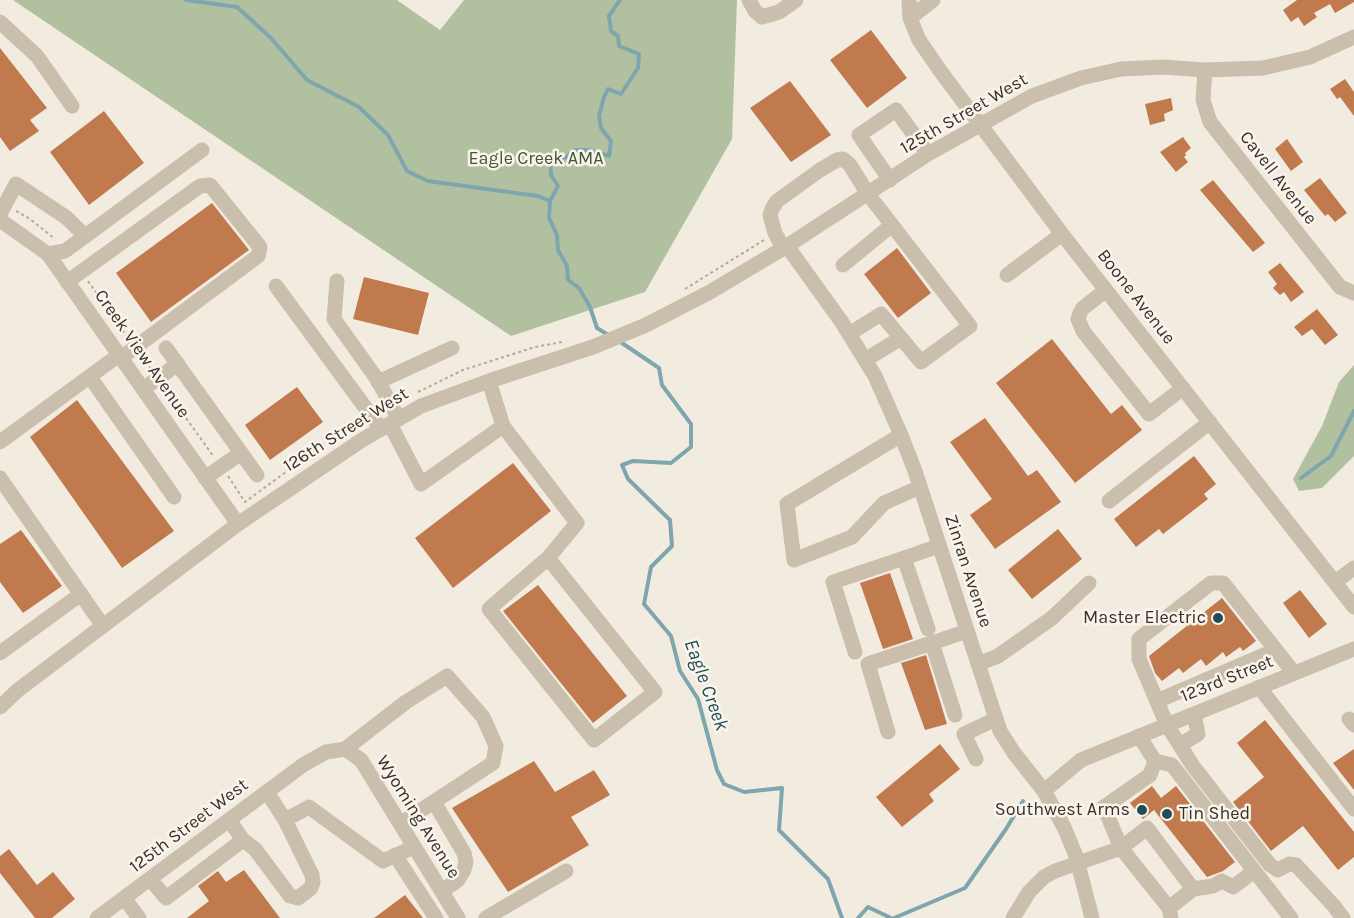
<!DOCTYPE html>
<style>
body{margin:0}
canvas{display:block;background:#f2ece0}
</style>
<canvas width="1354" height="918"></canvas>
<script>
const c = document.querySelector('canvas').getContext('2d');
c.lineJoin = 'round';
function paint(path, color) { c.fillStyle = color; c.fill(path, 'evenodd'); }
const poly = rows => new Path2D(rows.map(r => 'M' + r).join(''));
function strokePath(path, color, width, dash) { c.strokeStyle = color; c.lineWidth = width; c.lineCap = dash ? 'butt' : 'round'; c.setLineDash(dash || []); c.stroke(path); }
function label(font, color, halo, rows, align = 'center') {
  c.font = font + ' Karla,sans-serif'; c.lineWidth = 5; c.setLineDash([]); c.textBaseline = 'middle'; c.strokeStyle = halo; c.fillStyle = color; for (const [text, x, y, turn = 0] of rows) {
    c.save(); c.translate(x, y); c.rotate((+turn || 0) * Math.PI / 180); c.textAlign = isNaN(turn) ? turn : align; if (halo) c.strokeText(text, 0, 0); c.fillText(text, 0, 0); c.restore();
  }
}
paint(poly([
 [13,0,397,0,440,30,464,0,737,0,732,139,645,292,511,336],
 [1354,365,1354,456,1322,488,1299,491,1293,479,1322,426,1339,382]
]), '#b1c1a0');
strokePath(poly([
 [186,0,237,7,271,38,307,80,359,107,388,135,407,171,428,181,538,196,550,201],
 [610,336,597,328,590,307,579,288,568,280,567,266,558,250,557,235,549,218,550,201,558,186,551,175,550,161,567,157,574,150,588,150,609,156,611,141,601,128,599,116,604,97,608,89,621,94,638,68,639,54,619,46,618,36,611,31,609,16,620,0],
 [619,341,659,368,662,385,691,424,691,447,671,463,633,461,622,465,628,479,670,520,672,546,651,567,644,604,671,636,680,671,698,699,717,770,724,784,744,792,782,788,779,830,828,879,842,918],
 [1301,478,1331,456,1354,411],
 [858,918,868,907,891,918],
 [894,918,965,888,1006,829,1023,801]
]), '#7fa6ae', 4);
paint(poly([
 [1297,0,1354,0,1354,2,1335,13,1330,4,1314,13,1317,17,1304,26,1298,17,1291,22,1283,10],
 [871,30,907,78,867,108,830,60],
 [0,48,47,108,30,120,39,131,10,151,0,137],
 [1345,79,1354,92,1354,116,1340,97,1337,99,1330,89],
 [790,81,831,135,791,162,750,108],
 [1171,98,1173,110,1164,114,1165,121,1150,125,1145,104],
 [104,111,144,163,89,205,50,152],
 [1183,137,1191,148,1185,153,1186,155,1184,157,1188,162,1176,172,1160,152],
 [1287,139,1303,162,1291,171,1275,149],
 [1320,178,1347,213,1335,222,1328,214,1325,216,1304,190],
 [1213,180,1265,243,1253,252,1200,190],
 [212,203,249,250,151,322,116,273],
 [897,248,931,293,898,318,864,274],
 [1280,263,1304,292,1291,302,1284,292,1280,295,1273,288,1277,284,1268,272],
 [364,277,429,293,418,335,353,319],
 [1317,309,1338,335,1325,345,1312,329,1302,336,1294,327],
 [1052,339,1111,414,1122,405,1142,430,1075,483,996,383],
 [297,387,323,422,270,460,245,425],
 [77,400,174,531,122,568,30,437],
 [985,418,1028,476,1037,470,1061,502,995,549,970,515,992,499,950,442],
 [1194,456,1216,484,1204,494,1208,499,1163,534,1159,529,1136,547,1114,519],
 [513,463,551,511,453,588,415,538],
 [1058,529,1082,559,1032,599,1008,570],
 [21,530,62,586,23,613,0,582,0,544],
 [890,573,913,639,883,649,860,583],
 [538,585,627,696,593,723,503,611],
 [1300,590,1327,624,1309,638,1283,603],
 [1222,598,1256,641,1243,651,1240,647,1226,657,1223,652,1206,666,1201,659,1183,673,1179,668,1162,681,1155,673,1149,656],
 [926,655,947,724,925,730,901,663],
 [1265,720,1354,832,1354,857,1338,870,1303,826,1271,851,1233,802,1264,777,1237,743],
 [940,744,960,769,929,794,934,801,902,827,876,797],
 [1354,749,1354,790,1333,763],
 [534,761,555,792,594,770,610,795,571,817,589,845,508,892,452,808],
 [1152,786,1161,798,1176,786,1235,862,1223,871,1207,877,1154,810,1143,819,1130,803],
 [9,849,37,885,53,872,75,899,52,918,35,918,0,873,0,856],
 [244,870,280,918,187,918,209,901,198,886,218,871,226,882],
 [405,895,423,918,374,918]
]), '#c17a4e');
strokePath(poly([
 [16,211,30,219,55,239],
 [88,281,128,338],
 [685,289,764,240],
 [142,357,151,369],
 [165,389,214,457],
 [418,392,463,370,535,347,562,342],
 [228,476,245,502,324,444,360,422]
]), '#b6a896', 2, [3, 3]);
strokePath(poly([
 [749,0,755,11,762,17,779,12,796,0],
 [909,0,910,18,919,40,941,72,1062,234,1354,607],
 [910,18,933,0],
 [0,22,37,56,72,106],
 [1205,70,1203,100,1210,122,1340,287,1354,293],
 [890,180,859,135,896,110,928,154],
 [0,214,16,184,67,218,85,236],
 [0,220,48,254,238,524],
 [787,246,841,321,875,376,901,435,915,471,1000,731,1014,753,1044,791,1064,827,1076,856,1092,918],
 [783,248,775,233,770,215,772,209,777,201,820,170,837,160,843,159,850,165,868,194,970,326,921,362,881,314,849,334],
 [48,254,65,251,202,150],
 [843,265,892,225],
 [1007,275,1062,234],
 [337,281,334,319,377,379,399,419],
 [67,282,200,186,210,185,260,247,258,256,121,358],
 [276,286,381,429],
 [1106,290,1083,308,1080,313,1078,319,1083,331,1149,414,1183,388],
 [166,348,257,475],
 [865,360,901,338],
 [90,377,174,497],
 [489,381,503,426,577,523,548,558,655,692,594,740,489,609,548,558],
 [378,382,452,348],
 [143,389,178,364],
 [390,424,421,484,503,426],
 [901,435,787,504,794,560,852,537,884,503,920,487],
 [0,442,119,355],
 [0,478,103,626],
 [205,478,241,453],
 [1109,501,1210,422],
 [1335,582,1354,568],
 [928,629,904,558,939,546],
 [855,652,833,582,904,558],
 [0,653,81,594],
 [978,664,998,656,1052,618,1089,583],
 [1294,673,1223,583,1211,583,1139,639,1139,659,1167,725,1193,766,1270,865,1278,870,1289,864,1296,865,1334,906,1343,918],
 [1259,687,1354,809],
 [1157,701,1276,650],
 [0,707,18,690,238,524,362,440,421,406,489,381,593,347,646,325,710,292,787,246,928,154,1032,96,1081,78,1121,69,1163,67,1205,70,1263,68,1310,57,1354,37],
 [955,715,932,643,967,631],
 [1349,719,1354,725],
 [888,732,868,664,932,643],
 [1139,736,1155,761,1172,765,1291,918],
 [1180,745,1198,734,1194,714],
 [345,749,406,702,447,676,483,717,496,746,493,763,400,824],
 [976,759,964,734,996,719],
 [1044,791,1081,760,1354,649],
 [267,792,285,820,309,807,383,861,414,847],
 [434,802,464,853,466,862,464,870,458,880,442,891],
 [243,840,255,849,290,896,298,898,311,888,313,882,312,875,285,820],
 [395,855,436,918],
 [150,879,166,898,243,840,229,820],
 [1193,889,1213,886,1222,881,1233,887,1254,871],
 [124,898,139,918],
 [1169,908,1193,889,1147,828,1121,848,1169,908,1171,918],
 [97,918,303,765,326,752,345,749,361,760,458,918],
 [486,918,566,871],
 [1013,918,1029,892,1044,877,1055,871,1121,848,1104,807,1150,775,1155,761]
]), '#cabeac', 15);
for (const [x, y, r, color] of [
 [1218,618,6,"#214d59"],
 [1142,810,6,"#214d59"],
 [1167,814,6,"#214d59"]
]) { const dot = new Path2D(); dot.arc(x, y, r, 0, 2 * Math.PI); c.fillStyle = color; c.fill(dot); strokePath(dot, '#faf5ec', 2); }
label('18px', '#38312a', '#faf5ec', [
 ["125th Street West",964,114,-30],
 ["Cavell Avenue",1278,178,52],
 ["Boone Avenue",1136,297,52],
 ["Creek View Avenue",142,354,55],
 ["126th Street West",346,430,-32],
 ["Zinran Avenue",968,571,72],
 ["123rd Street",1227,679,-22],
 ["Wyoming Avenue",418,817,58],
 ["125th Street West",189,826,-37]
]);
label('18px', '#42562f', '#faf5ec', [
 ["Eagle Creek AMA",536,159]
]);
label('18px', '#38312a', '#faf5ec', [
 ["Master Electric",1206,618],
 ["Southwest Arms",1130,810],
 ["Tin Shed",1179,814,"left"]
], 'right');
label('italic 20px', '#214d59', '#faf5ec', [
 ["Eagle Creek",706,685,70]
]);
</script>
